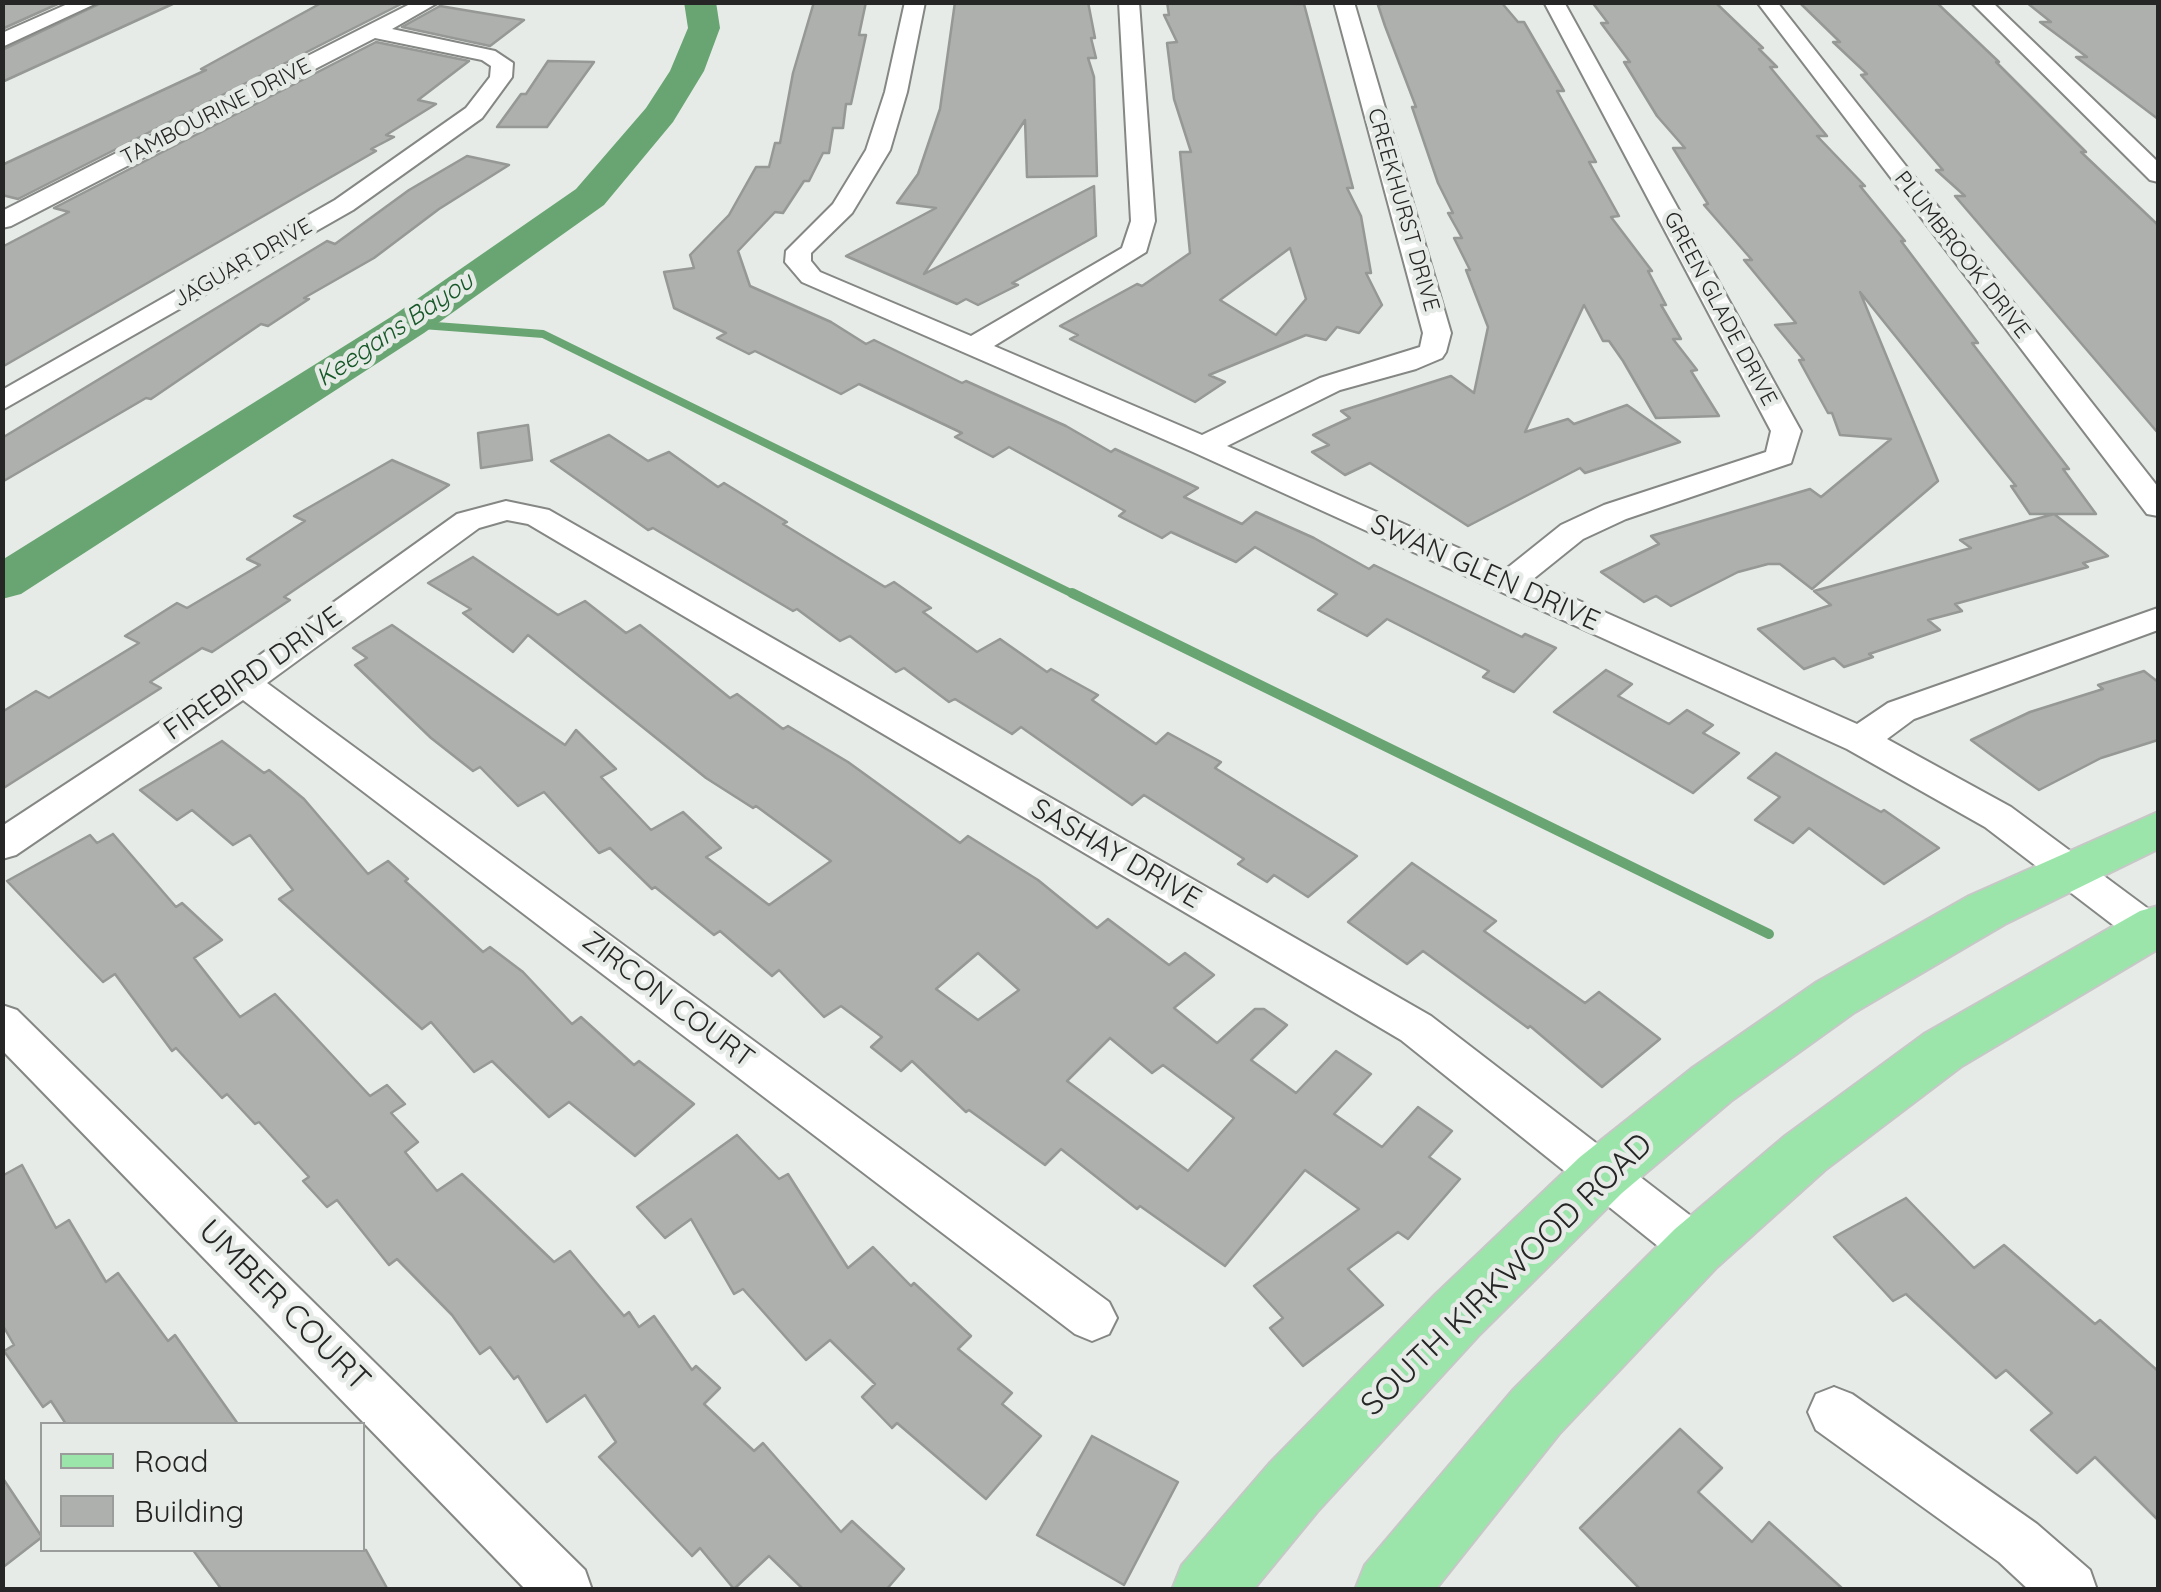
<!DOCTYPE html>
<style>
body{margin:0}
#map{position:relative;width:2161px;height:1592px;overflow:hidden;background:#e7ebe8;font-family:Quicksand,sans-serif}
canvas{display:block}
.frame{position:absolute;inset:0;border:5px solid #252625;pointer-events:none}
.legend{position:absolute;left:40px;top:1422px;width:325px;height:130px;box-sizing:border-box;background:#e7ebe8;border:2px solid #999c9a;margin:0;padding:12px 18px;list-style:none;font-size:30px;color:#252625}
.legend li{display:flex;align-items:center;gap:20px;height:50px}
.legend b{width:50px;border:2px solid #999c9a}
</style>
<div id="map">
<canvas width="2161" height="1592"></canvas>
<div class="frame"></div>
<ul class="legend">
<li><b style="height:12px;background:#9be5ab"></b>Road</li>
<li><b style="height:28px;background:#adb0ad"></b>Building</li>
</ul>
</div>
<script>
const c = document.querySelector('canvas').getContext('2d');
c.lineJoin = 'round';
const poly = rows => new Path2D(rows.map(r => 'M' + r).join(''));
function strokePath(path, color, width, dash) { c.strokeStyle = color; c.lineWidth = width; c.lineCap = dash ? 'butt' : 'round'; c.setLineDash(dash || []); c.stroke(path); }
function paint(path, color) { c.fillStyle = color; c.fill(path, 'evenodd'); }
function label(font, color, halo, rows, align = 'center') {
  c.font = font + ' Quicksand,sans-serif'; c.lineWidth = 9; c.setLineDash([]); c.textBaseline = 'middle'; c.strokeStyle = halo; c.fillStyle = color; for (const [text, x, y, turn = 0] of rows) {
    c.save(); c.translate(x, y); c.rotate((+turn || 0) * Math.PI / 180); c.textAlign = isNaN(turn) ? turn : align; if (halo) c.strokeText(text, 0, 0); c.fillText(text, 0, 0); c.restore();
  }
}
strokePath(poly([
 [409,324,543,334,1077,596]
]), '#69a572', 8);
strokePath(poly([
 [1072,593,1769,934]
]), '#69a572', 10);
paint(poly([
 [684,2,716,2,720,28,704,71,673,122,604,205,424,333,21,594,2,599,2,560,394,315,576,189,646,108,670,71,688,28,684,2]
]), '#69a572');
const building = poly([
 [2,2,62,2,2,29,2,2],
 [103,2,177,2,2,82,2,50,103,2],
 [323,2,405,2,18,199,2,195,2,165,206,70,201,69,323,2],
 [814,2,866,2,859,35,866,35,851,104,846,104,843,128,833,128,829,153,823,153,809,181,804,181,783,213,775,212,738,251,750,286,831,322,866,344,874,340,962,383,966,381,1066,426,1111,452,1115,449,1198,488,1184,497,1242,524,1256,512,1314,538,1369,569,1374,565,1522,637,1525,634,1556,648,1514,692,1483,677,1489,671,1387,619,1367,636,1318,610,1337,594,1255,547,1236,562,1171,532,1162,538,1119,516,1125,511,1009,447,993,457,955,437,962,433,859,384,841,394,755,351,749,354,717,338,726,333,674,308,664,272,694,268,690,255,729,215,756,167,769,167,775,143,780,143,793,73,814,2],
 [955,2,1088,2,1095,38,1091,38,1096,58,1088,58,1094,77,1097,176,1027,177,1025,120,924,274,1094,186,1096,236,1012,283,1018,285,978,305,966,299,957,304,846,256,936,208,897,203,918,174,940,109,955,2],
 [1167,2,1304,4,1353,188,1347,188,1361,216,1371,273,1366,273,1382,305,1359,333,1337,327,1326,340,1306,335,1209,375,1225,382,1195,402,1070,339,1078,335,1060,326,1137,284,1142,286,1190,253,1180,152,1191,152,1174,99,1167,43,1177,42,1164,15,1169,15,1167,2],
 [1290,248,1306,299,1276,335,1220,300,1290,248],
 [1388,2,1501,2,1518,22,1524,22,1564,91,1557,91,1596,162,1589,162,1619,216,1611,217,1652,271,1648,271,1666,305,1661,305,1681,339,1673,339,1697,370,1691,371,1719,416,1656,418,1623,361,1609,341,1603,341,1584,305,1525,432,1568,419,1574,424,1627,405,1680,442,1585,473,1580,468,1468,526,1370,463,1345,475,1312,452,1329,445,1313,435,1350,418,1341,411,1451,376,1474,393,1488,327,1466,270,1470,270,1454,238,1462,238,1448,213,1453,213,1438,183,1412,107,1416,107,1385,26,1378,5,1388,2],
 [1592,2,1715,2,1763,48,1759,49,1777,67,1770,67,1827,136,1817,136,1865,186,1860,186,1905,241,1901,241,1978,343,1972,343,2069,469,2063,469,2096,514,2030,514,2011,486,2016,486,1860,292,1938,481,1812,589,1780,564,1768,564,1738,572,1671,606,1656,596,1644,602,1601,572,1659,544,1651,536,1810,489,1821,497,1891,439,1840,435,1832,413,1828,413,1799,360,1804,360,1775,325,1796,323,1744,260,1752,260,1704,205,1708,204,1673,148,1685,148,1657,116,1624,62,1630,62,1601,23,1608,23,1592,2],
 [1809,2,1936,2,1999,62,1996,62,2086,152,2081,152,2158,225,2158,433,1955,196,1965,196,1936,170,1943,170,1861,75,1867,74,1833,42,1840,42,1801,4,1809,2],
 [2026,2,2158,2,2158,119,2076,57,2087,57,2040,22,2051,22,2026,2],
 [440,6,524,20,490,46,402,27,440,6],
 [376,42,469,61,418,100,436,104,386,135,394,137,371,149,376,151,2,367,2,247,69,212,54,208,376,42],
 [548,61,594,62,547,127,497,127,521,94,526,94,548,61],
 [467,156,509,165,439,209,374,258,304,298,309,299,268,326,261,324,151,399,146,398,2,482,2,438,327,241,335,244,409,190,467,156],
 [528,425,532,460,481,468,478,433,528,425],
 [609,435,648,461,669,452,718,487,724,483,787,522,783,524,885,587,894,582,931,608,923,612,977,652,1000,639,1047,672,1051,669,1098,695,1092,700,1156,744,1168,733,1221,762,1215,768,1357,856,1308,897,1274,875,1267,882,1238,864,1244,859,1144,795,1132,805,1021,727,1012,734,955,699,949,702,904,668,896,672,850,636,840,641,797,609,793,611,653,528,648,530,551,461,609,435],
 [392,460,449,485,284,597,290,600,212,652,202,648,150,682,161,688,2,789,2,712,36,691,49,698,139,643,125,636,177,603,187,608,260,565,247,559,305,521,294,516,392,460],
 [2054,514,2108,556,2083,563,2088,567,1955,604,1962,611,1928,620,1940,630,1869,654,1873,657,1844,667,1834,658,1804,669,1758,629,1831,605,1814,591,1971,548,1960,540,2054,514],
 [473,557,558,615,585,601,626,633,640,625,730,698,737,694,783,729,788,726,848,762,960,843,968,836,1038,880,1097,928,1108,919,1169,965,1185,953,1214,975,1174,1008,1217,1043,1255,1009,1264,1009,1287,1025,1251,1060,1296,1093,1336,1051,1371,1074,1334,1114,1382,1147,1418,1107,1452,1131,1429,1157,1460,1179,1408,1239,1398,1232,1348,1269,1383,1305,1303,1366,1270,1328,1283,1318,1254,1286,1359,1209,1305,1170,1225,1266,1140,1206,1137,1209,1061,1149,1045,1165,969,1110,966,1112,912,1061,901,1071,871,1047,882,1037,841,1006,824,1017,779,970,772,976,720,931,714,935,655,887,652,889,610,848,599,853,544,792,518,806,480,767,473,771,431,738,355,665,367,658,353,648,392,625,565,745,576,730,616,769,601,777,651,830,683,812,721,848,706,857,769,905,831,861,756,806,753,808,706,778,528,635,513,652,463,613,471,609,428,583,473,557],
 [978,953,1019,990,978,1020,936,989,978,953],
 [1110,1038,1152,1073,1163,1065,1234,1118,1188,1171,1067,1081,1110,1038],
 [1606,670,1632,684,1618,696,1669,724,1687,710,1713,725,1703,733,1739,753,1693,793,1554,712,1606,670],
 [2144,671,2158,682,2158,740,2101,758,2039,790,1971,740,2030,712,2103,689,2098,685,2144,671],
 [222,741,264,773,269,770,304,799,368,874,388,861,408,879,405,881,483,952,490,947,523,972,572,1024,581,1017,634,1065,639,1061,694,1104,635,1156,569,1102,549,1117,492,1061,474,1072,431,1022,422,1029,279,899,293,890,250,835,233,845,192,810,177,820,140,790,222,741],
 [1776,753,1881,812,1884,810,1939,848,1884,884,1809,828,1793,843,1755,820,1780,797,1748,778,1776,753],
 [113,834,176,907,182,903,222,940,194,958,240,1017,275,994,370,1096,387,1085,405,1104,391,1113,418,1142,405,1152,437,1191,462,1174,554,1262,570,1251,624,1316,629,1312,639,1327,654,1316,692,1370,696,1366,720,1388,704,1404,754,1451,763,1443,841,1532,852,1521,904,1569,886,1590,804,1590,769,1556,734,1589,700,1548,692,1556,599,1457,616,1442,585,1395,547,1422,518,1376,514,1379,490,1347,480,1354,452,1315,397,1259,389,1265,337,1200,327,1207,303,1181,309,1177,259,1122,255,1124,227,1094,222,1098,176,1048,172,1051,115,974,103,982,7,881,90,835,97,843,113,834],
 [1412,863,1496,921,1484,931,1585,1003,1599,992,1660,1039,1602,1087,1530,1026,1528,1028,1423,951,1407,964,1348,922,1412,863],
 [737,1135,779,1179,788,1174,848,1268,873,1247,911,1286,914,1283,971,1336,958,1349,1012,1393,1002,1404,1041,1436,986,1499,897,1423,892,1428,862,1397,875,1384,830,1340,806,1360,743,1289,734,1294,691,1219,665,1238,637,1207,737,1135],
 [22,1165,56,1228,69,1220,106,1282,118,1273,168,1341,175,1335,238,1424,66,1424,51,1401,43,1407,4,1351,14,1345,2,1324,2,1176,22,1165],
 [1906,1198,1974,1268,2004,1245,2095,1324,2100,1320,2158,1371,2158,1520,2095,1457,2077,1473,2031,1430,2052,1413,2006,1370,1996,1378,1906,1294,1893,1301,1834,1237,1906,1198],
 [1680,1429,1722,1468,1698,1492,1752,1542,1769,1522,1844,1590,1641,1590,1580,1528,1680,1429],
 [1092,1436,1178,1482,1124,1585,1037,1535,1092,1436],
 [2,1477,42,1537,2,1568,2,1477],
 [193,1550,366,1550,388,1590,222,1590,193,1550]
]);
paint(building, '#adb0ad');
strokePath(building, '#959895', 2.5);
const minor = poly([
 [72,2,99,2,2,47,2,33,72,2],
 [414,2,439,2,392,29,495,51,513,63,512,77,482,118,353,210,2,410,2,390,335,200,466,108,490,77,491,66,482,60,375,38,11,226,2,228,2,211,414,2],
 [905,2,925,2,907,92,890,150,852,213,811,253,811,261,820,272,971,336,1122,248,1131,221,1119,2,1139,2,1155,221,1146,252,994,346,1202,435,1320,378,1420,347,1423,333,1334,2,1354,2,1451,333,1446,352,1442,358,1416,369,1340,390,1227,446,1506,569,1561,525,1604,505,1766,452,1771,431,1544,2,1564,2,1801,431,1791,463,1626,519,1583,539,1532,580,1857,724,1888,703,2158,608,2158,630,1914,719,1887,739,2011,807,2158,916,2158,942,2148,945,2134,941,1985,827,1847,749,1193,452,802,282,785,262,786,251,833,204,866,150,885,92,905,2],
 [1757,2,1777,2,2158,487,2158,516,2147,514,1757,2],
 [1971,2,1992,2,2158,162,2158,182,2150,180,1971,2],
 [506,501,549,510,1431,1016,1713,1233,1720,1248,1713,1263,1696,1269,1679,1263,1401,1040,528,524,507,520,479,528,267,683,1109,1302,1117,1318,1109,1334,1092,1341,1075,1334,243,700,16,855,2,859,2,826,232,675,457,514,506,501],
 [2,1005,17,1010,585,1570,592,1590,526,1590,2,1050,2,1005],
 [1834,1387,1852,1394,2037,1524,2090,1570,2097,1590,2029,1590,1999,1562,1816,1430,1808,1412,1816,1394,1834,1387]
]);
const major = poly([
 [2158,812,2158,849,2005,924,1855,1012,1731,1101,1622,1193,1480,1334,1317,1512,1253,1590,1172,1590,1182,1565,1269,1464,1436,1294,1580,1157,1691,1069,1817,982,1969,896,2158,812],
 [2158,906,2158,949,1962,1066,1825,1170,1717,1267,1559,1434,1435,1590,1355,1590,1365,1565,1513,1390,1675,1229,1785,1136,1924,1034,2140,911,2158,906]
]);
strokePath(minor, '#848784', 4);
strokePath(major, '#c6c7c6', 4);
paint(minor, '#fff');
paint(major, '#9be5ab');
label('22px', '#252625', '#e7ebe8', [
 ["TAMBOURINE DRIVE",216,112,-27],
 ["CREEKHURST DRIVE",1403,210,74],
 ["PLUMBROOK DRIVE",1962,255,52],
 ["JAGUAR DRIVE",243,263,-30],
 ["GREEN GLADE DRIVE",1720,309,62]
]);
label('italic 25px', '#165827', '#e7ebe8', [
 ["Keegans Bayou",395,330,-34]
]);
label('28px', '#252625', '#e7ebe8', [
 ["SWAN GLEN DRIVE",1485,573,24],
 ["FIREBIRD DRIVE",253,674,-35],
 ["SASHAY DRIVE",1116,854,30],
 ["ZIRCON COURT",668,1000,37]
]);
label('32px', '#252625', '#e7ebe8', [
 ["SOUTH KIRKWOOD ROAD",1507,1275,-44],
 ["UMBER COURT",284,1306,45]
]);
</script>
